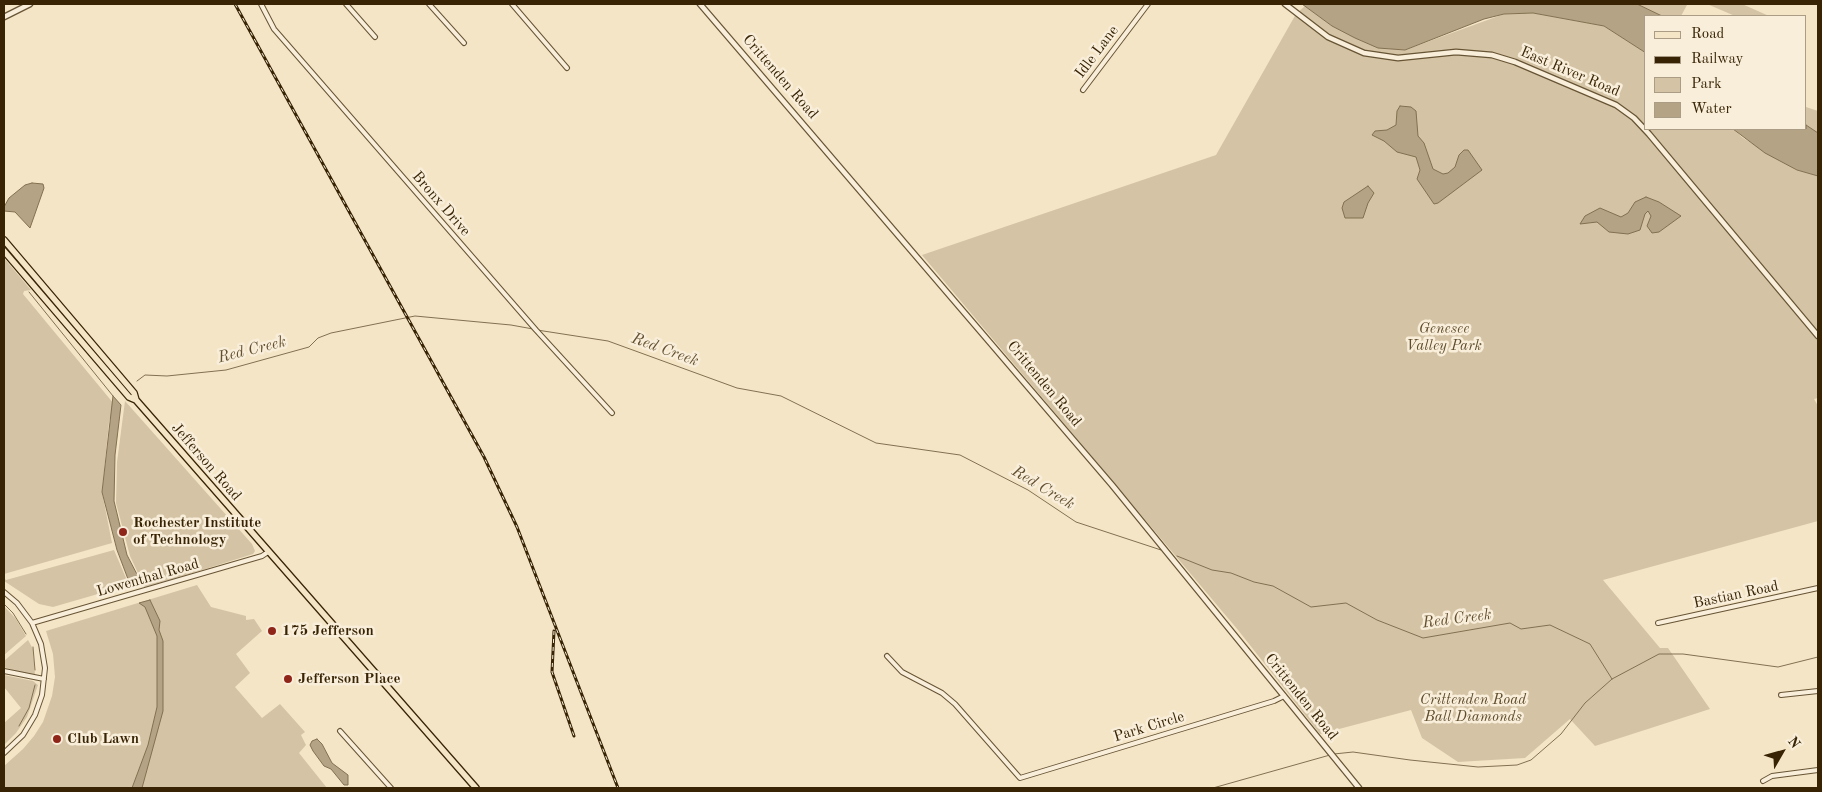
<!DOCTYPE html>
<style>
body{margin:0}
#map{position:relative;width:1822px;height:792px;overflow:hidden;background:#f4e5c6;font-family:"Old Standard TT",serif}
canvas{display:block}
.frame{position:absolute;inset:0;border:5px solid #382405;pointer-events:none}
.legend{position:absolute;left:1644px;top:15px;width:162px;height:115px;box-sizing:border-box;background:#f8eeda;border:1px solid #ab9d85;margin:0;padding:6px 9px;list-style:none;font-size:15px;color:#382405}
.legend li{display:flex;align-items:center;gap:10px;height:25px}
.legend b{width:25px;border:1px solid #ab9d85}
.north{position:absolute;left:1757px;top:727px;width:50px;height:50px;-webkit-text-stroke:4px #f8eeda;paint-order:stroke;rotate:52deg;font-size:14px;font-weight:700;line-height:20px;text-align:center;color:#382405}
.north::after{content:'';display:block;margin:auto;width:18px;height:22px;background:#382405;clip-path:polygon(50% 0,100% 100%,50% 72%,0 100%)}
</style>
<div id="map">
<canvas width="1822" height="792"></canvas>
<div class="frame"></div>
<ul class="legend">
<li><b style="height:6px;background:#f4e5c6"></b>Road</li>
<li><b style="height:6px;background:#382405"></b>Railway</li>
<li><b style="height:14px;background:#d4c4a5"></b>Park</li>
<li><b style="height:14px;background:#b4a384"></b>Water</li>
</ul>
<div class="north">N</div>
</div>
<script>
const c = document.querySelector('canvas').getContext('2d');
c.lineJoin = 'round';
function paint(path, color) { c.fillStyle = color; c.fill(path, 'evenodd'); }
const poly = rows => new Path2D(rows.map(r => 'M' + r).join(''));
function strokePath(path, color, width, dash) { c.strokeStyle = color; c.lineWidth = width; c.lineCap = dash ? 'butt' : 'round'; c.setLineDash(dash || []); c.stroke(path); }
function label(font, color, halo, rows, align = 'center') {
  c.font = font + ' "Old Standard TT",serif'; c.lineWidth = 5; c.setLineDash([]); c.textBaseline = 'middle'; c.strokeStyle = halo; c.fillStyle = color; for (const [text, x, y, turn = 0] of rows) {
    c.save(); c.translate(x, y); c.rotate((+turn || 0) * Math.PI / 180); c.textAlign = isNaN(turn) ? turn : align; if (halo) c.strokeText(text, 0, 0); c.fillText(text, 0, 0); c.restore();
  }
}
paint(poly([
 [1637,4,1687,4,1687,5,1681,16,1662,16],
 [1707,4,1742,4,1769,16,1735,16],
 [1305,6,1332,26,1355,38,1379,48,1405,50,1504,14,1533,13,1604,26,1646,53,1646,129,1733,129,1743,138,1797,170,1818,176,1818,398,1814,399,1818,406,1818,521,1603,580,1660,648,1668,648,1710,709,1595,746,1570,719,1525,758,1458,762,1422,738,1411,710,1320,734,1238,630,922,255,1216,155,1296,14],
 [1806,107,1818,111,1818,133,1806,125],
 [4,258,31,290,24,291,23,294,114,404,109,422,102,492,112,543,4,574],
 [125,401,252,544,255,551,253,554,145,588,130,556,116,503,117,462],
 [114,550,129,585,53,607,39,604,4,581,4,578,6,580],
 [197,585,211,607,246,616,246,620,254,619,262,631,236,654,250,673,235,687,262,718,280,704,305,732,301,735,306,745,299,753,327,788,4,788,4,766,23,749,34,736,43,722,52,696,55,677,53,654,46,631],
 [4,606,16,619,26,636,4,655],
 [28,640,33,649,35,675,18,672,4,667,4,661],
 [4,675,33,681,38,685,27,717,16,733,4,745,4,723,21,708,4,687]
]), '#d4c4a5');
const water = poly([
 [1302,4,1637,4,1662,16,1646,16,1646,53,1604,26,1533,13,1504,14,1484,19,1405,50,1378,48,1355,38,1332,26,1302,4],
 [1400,106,1411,107,1416,111,1418,136,1424,143,1433,169,1443,174,1448,173,1455,167,1459,155,1464,150,1468,150,1482,170,1438,203,1434,204,1417,179,1420,170,1416,157,1397,152,1384,141,1372,135,1375,131,1387,130,1396,125,1397,111,1400,106],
 [1806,125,1818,133,1818,176,1797,170,1765,153,1733,129,1806,129,1806,125],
 [32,183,43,184,44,188,30,228,15,212,4,211,4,207,9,198,25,185,32,183],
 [1368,186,1374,193,1368,203,1363,218,1345,218,1342,208,1344,202,1368,186],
 [1646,197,1659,202,1681,216,1659,232,1652,233,1647,226,1651,216,1648,211,1645,214,1640,230,1628,234,1609,232,1597,222,1580,224,1585,216,1600,208,1621,217,1628,213,1635,202,1646,197],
 [113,396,121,405,115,455,114,501,127,555,142,584,131,587,117,550,102,492,113,396],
 [150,600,160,621,159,630,163,641,163,711,142,788,132,788,148,745,157,707,157,636,145,607,139,603,150,600],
 [317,739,322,744,332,763,348,775,348,785,344,785,331,769,324,766,313,751,310,745,312,741,317,739]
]);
paint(water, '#b4a384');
strokePath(water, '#827051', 1);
strokePath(poly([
 [29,292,113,396],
 [537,330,608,341,737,388,781,396,876,443,960,455,1028,490,1076,522,1161,550],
 [137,381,145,375,167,376,226,370,309,347,318,338,331,333,415,316,511,325,533,329],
 [1177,556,1212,570,1231,573,1254,582,1273,586,1311,607,1346,603,1377,620,1423,638,1510,623,1521,629,1550,625,1590,644,1612,679],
 [4,604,13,613,26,634],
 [33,647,35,670],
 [19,726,29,708,35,685],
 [1334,754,1353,752,1410,760,1478,767,1517,765,1531,760,1561,734,1585,703,1612,679,1659,654,1683,654,1778,667,1818,657],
 [1213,788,1330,755]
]), '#827051', 1);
const minor = poly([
 [261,4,274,29,536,330,612,413],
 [346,4,375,37],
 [429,4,464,43],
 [512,4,567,68],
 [1083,90,1148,4],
 [4,592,17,603,32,623,41,644,45,668,42,695,35,715,23,735,4,753],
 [32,623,262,556,268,552],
 [1658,623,1818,588],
 [887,656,902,672,942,693,955,704,1020,778,1274,701,1284,696],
 [4,671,44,679],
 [1781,695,1818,691],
 [340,731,391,788],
 [1763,781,1772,776,1818,770]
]);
const tertiary = poly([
 [700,4,1112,485,1359,788],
 [1285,4,1328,37,1364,53,1398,58,1456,52,1492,55,1515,62,1616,105,1634,118,1649,134,1818,336],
 [4,17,30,4]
]);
const primary = poly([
 [4,240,134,393,136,400],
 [4,251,129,397,136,400,476,788]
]);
strokePath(minor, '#675435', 6);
strokePath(tertiary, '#675435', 7);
strokePath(primary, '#382405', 8);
strokePath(minor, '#f8eeda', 4);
strokePath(tertiary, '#f8eeda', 4.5);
strokePath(primary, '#f4e5c6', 5.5);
const rail = poly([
 [235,4,484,457,517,527,618,788],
 [554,631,552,672,574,736]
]);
strokePath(rail, '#382405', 3);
strokePath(rail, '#f8eeda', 1, [4]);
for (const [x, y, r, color] of [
 [123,532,5,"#8f2418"],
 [272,631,5,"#8f2418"],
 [288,679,5,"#8f2418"],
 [57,739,5,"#8f2418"]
]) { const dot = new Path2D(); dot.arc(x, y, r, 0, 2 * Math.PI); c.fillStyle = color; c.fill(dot); strokePath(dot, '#f8eeda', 2); }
label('15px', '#382405', '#f8eeda', [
 ["Idle Lane",1097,52,-53],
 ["East River Road",1570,72,23],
 ["Crittenden Road",780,77,49],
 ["Bronx Drive",441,204,49],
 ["Crittenden Road",1044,384,50],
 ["Jefferson Road",206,462,49],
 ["Lowenthal Road",148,578,-16],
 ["Bastian Road",1736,595,-12],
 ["Crittenden Road",1301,697,51],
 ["Park Circle",1149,727,-17]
]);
label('italic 15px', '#5f4c2d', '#f8eeda', [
 ["Genesee",1444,329],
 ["Valley Park",1444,346],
 ["Crittenden Road",1473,700],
 ["Ball Diamonds",1473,717]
]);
label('bold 15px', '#382405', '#f8eeda', [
 ["Rochester Institute",133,523],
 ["of Technology",133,540],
 ["175 Jefferson",282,631],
 ["Jefferson Place",298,679],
 ["Club Lawn",67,739]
], 'left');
label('italic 16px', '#635031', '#f8eeda', [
 ["Red Creek",252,350,-14],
 ["Red Creek",665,350,20],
 ["Red Creek",1043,488,31],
 ["Red Creek",1457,619,-7]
]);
</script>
